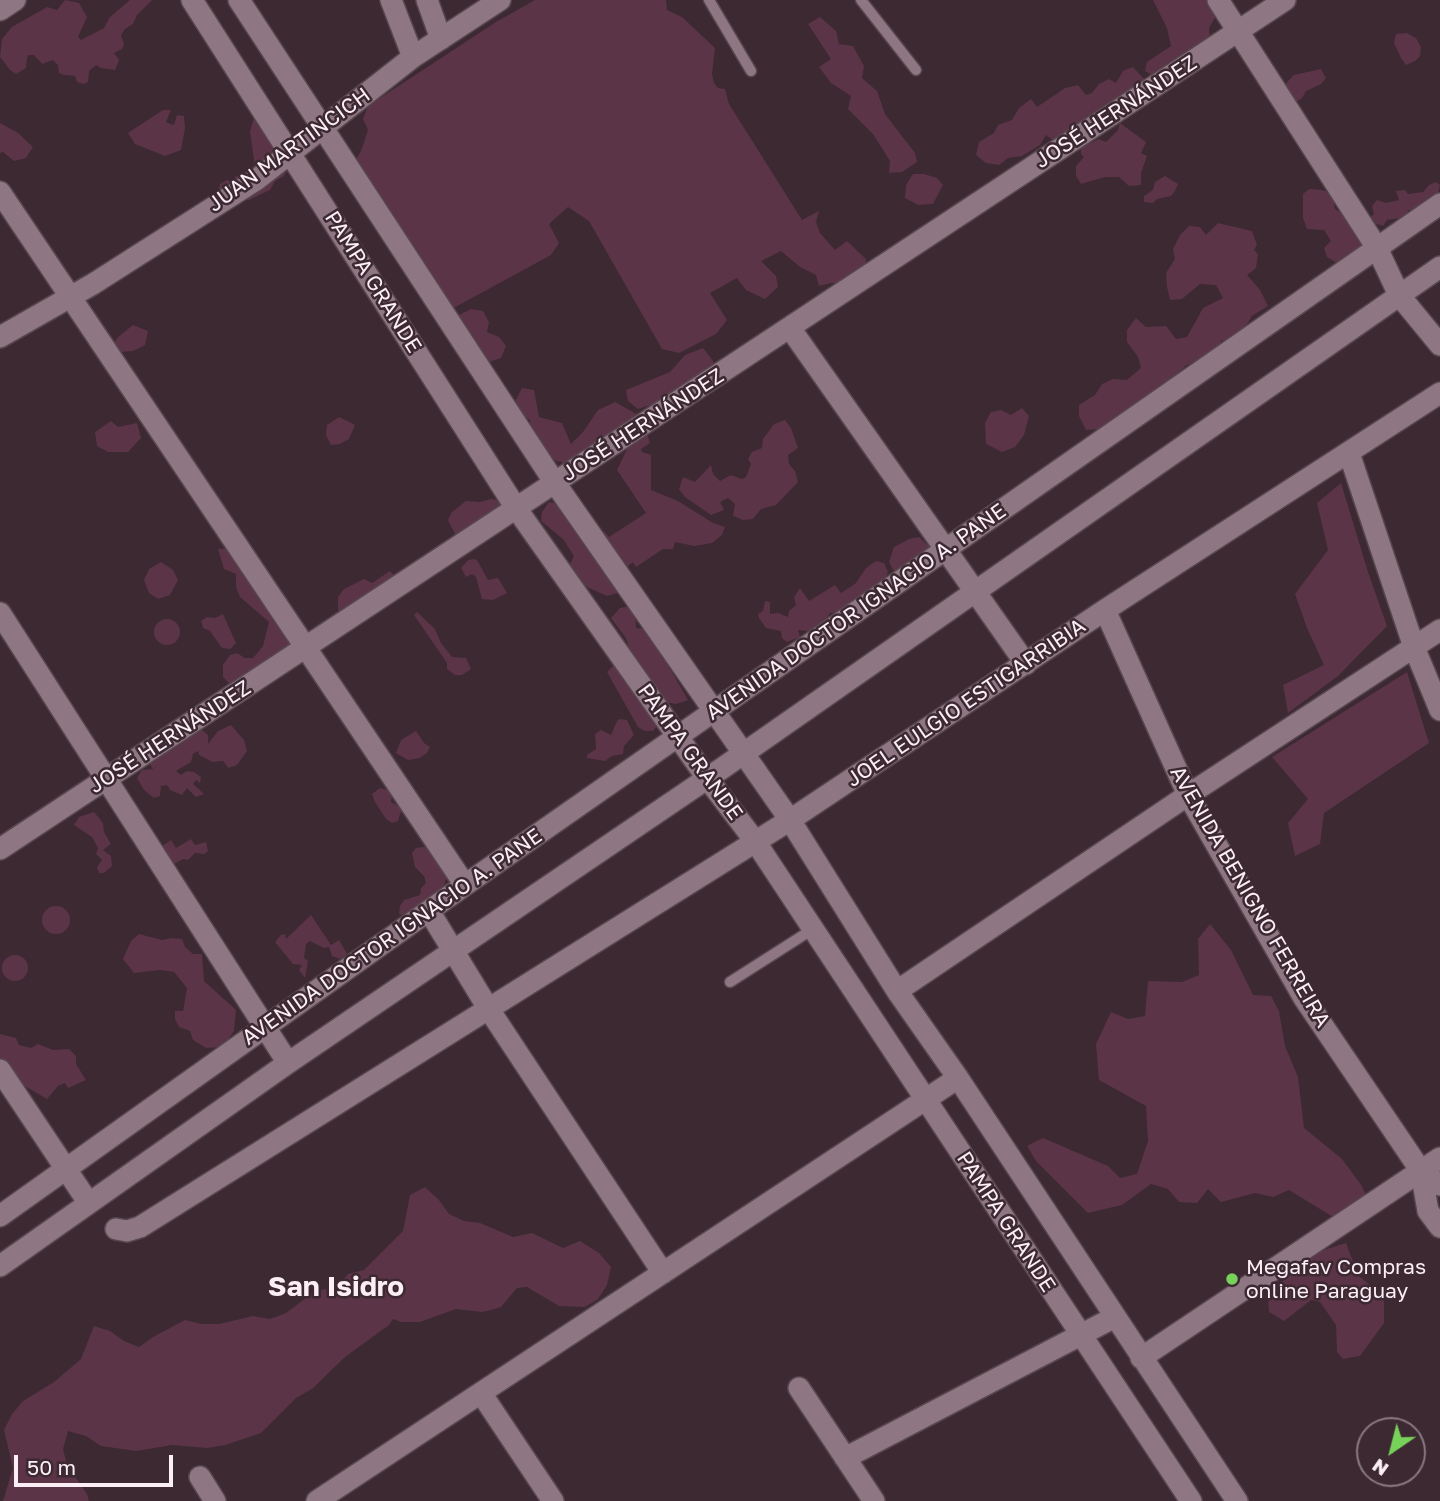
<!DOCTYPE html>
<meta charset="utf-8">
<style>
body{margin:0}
#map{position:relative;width:1440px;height:1501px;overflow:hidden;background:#3c2932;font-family:"Golos Text",sans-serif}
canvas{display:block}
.north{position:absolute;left:1356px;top:1417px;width:70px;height:70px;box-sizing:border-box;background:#3c2932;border:2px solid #887880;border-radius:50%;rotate:215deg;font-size:19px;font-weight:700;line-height:28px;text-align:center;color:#fbeef4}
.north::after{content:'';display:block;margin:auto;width:24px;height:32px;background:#77d259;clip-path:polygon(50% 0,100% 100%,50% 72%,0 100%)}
.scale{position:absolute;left:14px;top:1455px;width:159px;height:32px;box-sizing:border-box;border:4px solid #fbeef4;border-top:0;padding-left:9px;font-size:21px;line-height:24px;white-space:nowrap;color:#fbeef4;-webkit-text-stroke:5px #3c2932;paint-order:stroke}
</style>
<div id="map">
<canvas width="1440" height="1501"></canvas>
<div class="north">N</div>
<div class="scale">50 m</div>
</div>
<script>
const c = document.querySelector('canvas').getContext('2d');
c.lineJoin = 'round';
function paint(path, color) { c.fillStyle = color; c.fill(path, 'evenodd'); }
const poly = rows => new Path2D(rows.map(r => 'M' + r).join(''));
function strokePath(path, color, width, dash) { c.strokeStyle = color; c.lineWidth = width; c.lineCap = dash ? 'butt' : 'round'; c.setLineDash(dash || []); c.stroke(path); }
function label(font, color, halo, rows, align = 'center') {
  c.font = font + ' "Golos Text",sans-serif'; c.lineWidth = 5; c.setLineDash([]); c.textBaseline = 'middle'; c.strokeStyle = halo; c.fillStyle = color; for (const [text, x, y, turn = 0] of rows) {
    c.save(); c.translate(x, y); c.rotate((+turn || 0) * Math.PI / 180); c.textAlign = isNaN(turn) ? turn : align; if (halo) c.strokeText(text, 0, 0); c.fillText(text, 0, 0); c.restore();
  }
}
paint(poly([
 [65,0,79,3,87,17,78,37,81,40,104,28,110,17,130,0,152,0,137,15,133,24,125,29,121,35,124,44,122,49,114,53,119,60,115,70,101,68,96,65,89,71,88,82,83,84,77,82,75,76,64,75,59,73,58,65,53,60,42,64,34,55,29,55,27,58,26,68,16,74,10,70,0,57,2,39,12,27,47,7,57,10],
 [535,0,666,0,667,10,682,17,715,48,712,74,714,83,718,88,725,89,729,104,802,220,819,211,816,222,820,233,835,250,847,241,866,259,865,277,849,284,831,283,819,286,816,275,800,267,781,251,761,261,776,276,778,287,765,299,746,290,737,278,710,293,727,320,716,334,679,353,662,349,589,221,568,207,549,224,559,243,551,255,450,310,353,165,361,151,368,130,363,119,368,106,496,22],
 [1153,0,1212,0,1217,14,1209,28,1210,39,1155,77,1145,71,1147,62,1171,46,1167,28],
 [820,17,836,31,839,44,853,46,864,66,862,78,877,91,885,114,915,153,917,162,902,172,889,173,890,161,873,134,848,109,851,96,831,83,819,67,831,59,808,24],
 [1407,33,1416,38,1421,47,1420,56,1415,61,1406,65,1401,58,1394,43,1396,34],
 [1133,67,1146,81,1057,143,1046,135,1040,145,1022,156,1008,158,999,165,986,163,976,155,979,142,994,133,998,125,1012,120,1019,108,1031,99,1037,107,1065,88,1078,85,1086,95,1092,93,1099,84,1109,79,1116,83,1123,71],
 [1321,69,1326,78,1321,84,1306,91,1302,98,1293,104,1282,94,1287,82,1294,75],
 [248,92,276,145,267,161,290,163,284,176,275,181,270,190,249,200,217,195,220,184,227,180,233,182,235,177,255,167,250,132,255,114,251,114,241,98],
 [163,110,171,110,166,122,170,124,174,125,177,115,184,116,185,128,181,150,165,156,135,144,128,133],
 [0,123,18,133,33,147,26,158,14,161,3,152,0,153],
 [1120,123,1146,142,1141,153,1147,156,1141,173,1141,185,1129,186,1119,177,1105,177,1081,184,1076,176,1076,166,1084,157,1081,154,1081,148,1099,139,1106,142,1118,130],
 [913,174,924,174,937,178,943,185,933,204,918,205,905,198,906,185],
 [1165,176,1178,184,1175,191,1171,196,1157,199,1153,203,1144,202,1144,196,1153,190,1155,182],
 [1436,182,1440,185,1438,194,1429,197,1424,207,1417,206,1416,210,1408,210,1406,217,1387,220,1383,226,1374,223,1370,218,1374,214,1372,206,1377,200,1386,203,1399,200,1396,191,1405,190,1408,194,1423,192,1429,185],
 [1309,189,1323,190,1332,194,1335,209,1353,219,1364,236,1361,259,1346,269,1327,257,1324,248,1331,241,1324,230,1307,229,1303,218,1303,194],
 [1218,223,1252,231,1257,245,1254,250,1258,254,1256,268,1247,275,1260,290,1268,306,1252,316,1247,324,1243,336,1221,341,1220,349,1185,366,1173,379,1101,429,1086,430,1079,416,1079,405,1095,395,1102,384,1113,379,1127,380,1141,368,1138,357,1127,342,1127,330,1136,318,1146,327,1166,326,1176,339,1187,337,1203,308,1223,298,1216,285,1200,284,1182,299,1170,300,1167,287,1166,273,1175,259,1173,249,1180,235,1189,226,1200,227,1206,235],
 [471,309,483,311,489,322,487,332,499,337,506,346,501,358,486,363,456,323,459,315],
 [133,325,148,331,145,345,133,351,121,352,114,344,117,338],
 [703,348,713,361,716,384,638,409,628,401,626,390,670,372,685,355],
 [522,388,534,390,539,417,562,423,571,444,583,432,598,410,615,402,649,421,647,433,650,443,641,449,642,452,651,455,651,490,678,501,713,523,725,527,722,535,712,543,694,546,675,542,673,549,663,549,636,567,633,562,627,567,617,561,599,539,604,531,609,537,646,513,617,470,631,441,575,466,557,461,532,449,530,420,518,413,515,402],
 [1022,408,1029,416,1024,435,1015,447,1002,452,986,444,985,423,991,412,1001,410,1011,415],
 [339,417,355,425,349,439,340,444,331,445,326,435,327,425],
 [785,420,791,428,798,448,788,455,789,464,795,471,798,482,776,505,761,509,753,519,743,520,733,516,735,504,728,498,720,502,724,510,711,515,685,497,679,489,683,477,695,482,711,465,713,474,720,481,731,475,742,479,746,477,751,464,748,459,752,452,762,448,763,439,774,424],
 [111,421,118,427,137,423,141,438,128,452,108,452,97,446,95,432],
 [1341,483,1368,572,1387,626,1338,676,1288,713,1283,685,1324,665,1307,628,1295,594,1328,550,1317,503],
 [491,499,503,501,504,509,463,539,455,534,448,520,452,512,466,501,480,502],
 [549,502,565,505,621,592,607,596,589,588,576,579,570,564,574,556,563,539,541,521,542,512],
 [919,537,930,547,926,563,896,575,889,562,894,547,909,539],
 [229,548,292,641,286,657,239,683,230,684,223,677,223,665,230,655,237,653,245,658,253,658,263,646,269,622,240,597,236,587,236,574,224,569,218,549],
 [473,559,477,560,488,580,498,578,507,593,493,600,482,599,476,577,472,574,466,577,461,568,468,560],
 [876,561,884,563,888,572,885,579,841,612,830,613,821,626,807,631,798,630,800,637,787,642,782,638,781,631,766,628,759,618,758,614,763,611,765,601,770,602,770,614,778,613,788,617,789,611,796,605,794,597,800,588,809,601,835,585,841,593,856,583,866,568],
 [161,562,173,570,178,580,170,595,158,599,149,593,144,580,149,569],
 [390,571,397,579,342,618,338,610,338,597,344,589,364,579,372,583],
 [635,605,636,628,653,629,653,639,688,700,676,704,659,701,634,665,626,638,611,618,620,608],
 [417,612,435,629,441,643,452,657,466,658,471,669,462,675,455,675,447,669,447,663,414,615],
 [223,614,236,643,230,649,222,648,210,631,203,628,201,621,207,617,215,618],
 '154 632a13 13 0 1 1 26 0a13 13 0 1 1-26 0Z',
 [615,661,660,722,653,731,645,731,638,727,607,672,613,666],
 [1407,672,1429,743,1324,813,1320,844,1295,856,1288,823,1308,799,1272,757],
 [620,719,627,720,634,735,624,746,623,754,612,756,605,761,587,758,587,755,596,749,595,734,601,730,611,735,617,721],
 [231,725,244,740,247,751,237,765,228,768,223,761,213,762,199,755,198,751,193,754,191,762,176,771,181,775,187,771,194,772,201,777,200,783,196,780,193,784,204,794,196,797,187,788,182,795,170,790,167,785,161,786,160,796,154,798,144,790,137,778,142,770,153,769,149,763,184,735,202,730,208,735,208,744,218,731],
 [416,731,424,743,430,747,427,753,420,758,408,760,396,753,401,740],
 [380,788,387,790,392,795,391,802,402,808,398,821,392,823,386,819,375,802,372,794],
 [94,812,103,823,104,832,111,844,103,850,111,856,112,866,104,873,99,873,97,867,102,860,96,854,98,848,92,837,74,825,79,817],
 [191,839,195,845,206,842,208,851,204,854,195,853,188,860,183,859,174,864,171,862,162,847,164,845,171,840,176,848],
 [431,846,439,866,446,867,447,877,440,895,404,918,399,913,400,906,404,900,420,895,421,888,426,883,424,876,415,867,412,853,416,848],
 '42 920a14 14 0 1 1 28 0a14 14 0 1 1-28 0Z',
 [311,915,331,945,339,940,347,954,340,959,332,956,329,947,324,948,310,941,306,944,304,958,308,961,305,978,299,970,302,965,293,964,275,942,281,935,285,934,286,939],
 [1210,924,1231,950,1253,995,1271,996,1279,1011,1285,1046,1298,1077,1304,1128,1342,1159,1362,1186,1368,1201,1338,1220,1289,1190,1273,1197,1255,1193,1221,1202,1208,1189,1197,1203,1179,1202,1168,1189,1151,1184,1122,1205,1088,1213,1036,1161,1027,1146,1043,1138,1108,1166,1120,1178,1137,1174,1148,1141,1146,1106,1099,1080,1096,1044,1111,1012,1128,1019,1145,1016,1148,981,1182,982,1199,975,1198,939],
 [139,934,162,940,171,938,182,939,185,947,193,954,202,954,204,981,236,1010,234,1031,223,1047,206,1048,193,1040,190,1031,179,1027,175,1019,175,1011,183,1011,187,988,174,972,160,970,134,973,123,959,131,941],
 '2 968a13 13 0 1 1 26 0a13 13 0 1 1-26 0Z',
 [0,1034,16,1038,19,1045,31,1048,38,1044,53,1050,69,1049,76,1056,76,1064,86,1080,68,1088,65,1083,58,1086,47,1099,23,1085,14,1085,0,1064],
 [425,1187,439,1200,449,1214,464,1221,480,1223,513,1237,532,1233,563,1248,580,1241,599,1253,611,1267,607,1285,598,1299,585,1307,559,1306,527,1287,517,1288,501,1307,491,1310,482,1312,456,1309,420,1322,401,1322,393,1319,389,1325,345,1357,312,1389,296,1398,261,1433,225,1445,207,1448,172,1445,136,1451,101,1446,86,1436,68,1431,63,1449,67,1465,87,1494,89,1501,3,1501,13,1468,4,1430,12,1414,23,1401,54,1382,81,1359,94,1326,110,1331,124,1341,139,1347,153,1337,185,1320,201,1324,219,1324,253,1316,270,1319,286,1313,315,1291,336,1287,348,1274,364,1270,403,1231,410,1195],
 [1346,1243,1358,1275,1384,1297,1384,1323,1360,1356,1343,1359,1337,1352,1336,1325,1320,1302,1311,1300,1284,1321,1269,1312,1268,1294,1314,1253]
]), '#5b3447');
const lane = poly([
 [709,0,751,71],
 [861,0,916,70],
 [730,982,813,929]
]);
const street = poly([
 [192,0,516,508,707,778,755,841,1191,1501],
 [239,0,555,483,790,820,897,991,958,1078,1237,1501],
 [391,0,413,57],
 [427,0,441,39],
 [1218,0,1377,248,1399,295,1440,345],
 [0,10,15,0],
 [0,192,465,885],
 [790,328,1026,664],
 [0,337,93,284,256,180,413,57,500,0],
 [1349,453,1414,647,1440,710],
 [1105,610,1188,795,1304,998,1421,1171,1440,1185],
 [0,613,288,1063],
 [0,849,1285,0],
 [429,911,488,1008,663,1273],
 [897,991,1188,795,1440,630],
 [0,1070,88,1202],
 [1421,1171,1428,1211,1440,1227],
 [0,1216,465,885,1440,204],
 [116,1229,127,1231,140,1227,790,820,1105,610,1440,393],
 [0,1266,288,1063,724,767,1440,267],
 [1141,1358,1440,1158],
 [799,1388,874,1501],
 [481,1393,553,1501],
 [845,1458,1115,1317],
 [200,1477,215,1501],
 [317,1501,958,1078]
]);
strokePath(lane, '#57464e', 13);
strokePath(street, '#57464e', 24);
strokePath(lane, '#8e7782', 10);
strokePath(street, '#8e7782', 21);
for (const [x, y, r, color] of [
 [1232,1279,7,"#77d259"]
]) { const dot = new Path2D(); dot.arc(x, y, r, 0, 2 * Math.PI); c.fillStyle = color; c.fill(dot); strokePath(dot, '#3c2932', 2.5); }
label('21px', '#fbeef4', '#3c2932', [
 ["JOSÉ HERNÁNDEZ",1116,112,-33],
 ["JUAN MARTINCICH",289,150,-36],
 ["PAMPA GRANDE",373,282,58],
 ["JOSÉ HERNÁNDEZ",643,425,-33],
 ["AVENIDA DOCTOR IGNACIO A. PANE",856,612,-35],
 ["JOEL EULGIO ESTIGARRIBIA",966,703,-34],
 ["JOSÉ HERNÁNDEZ",170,737,-33],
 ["PAMPA GRANDE",690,752,54],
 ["AVENIDA BENIGNO FERREIRA",1250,897,60],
 ["AVENIDA DOCTOR IGNACIO A. PANE",392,937,-35],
 ["PAMPA GRANDE",1006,1222,57]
]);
label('21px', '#fbeef4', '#3c2932', [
 ["Megafav Compras",1246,1267],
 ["online Paraguay",1246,1291]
], 'left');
label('bold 28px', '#fbeef4', '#3c2932', [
 ["San Isidro",336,1287]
]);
</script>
